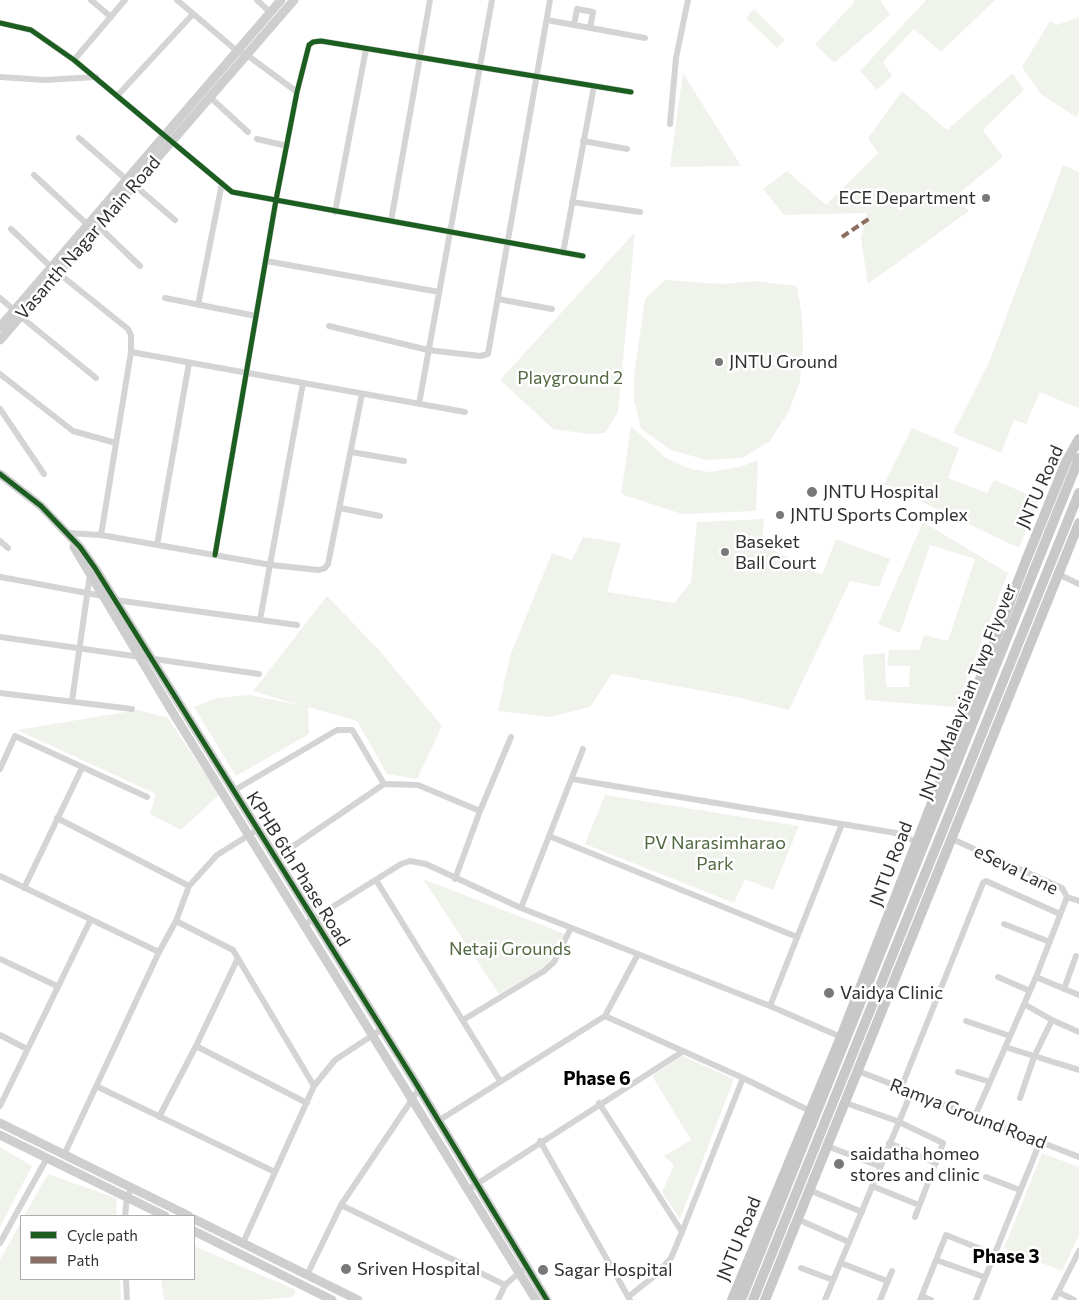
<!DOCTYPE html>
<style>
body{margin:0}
#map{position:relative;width:1079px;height:1300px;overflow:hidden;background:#fff;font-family:Commissioner,sans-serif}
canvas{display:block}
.legend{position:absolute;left:20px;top:1215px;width:175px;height:65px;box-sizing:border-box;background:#fff;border:1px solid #acacac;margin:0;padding:6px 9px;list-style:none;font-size:15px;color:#303030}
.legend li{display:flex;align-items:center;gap:10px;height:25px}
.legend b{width:25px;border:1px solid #acacac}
</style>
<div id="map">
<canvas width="1079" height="1300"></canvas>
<ul class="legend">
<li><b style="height:6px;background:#1b5e20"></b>Cycle path</li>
<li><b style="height:6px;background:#8d6e63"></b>Path</li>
</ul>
</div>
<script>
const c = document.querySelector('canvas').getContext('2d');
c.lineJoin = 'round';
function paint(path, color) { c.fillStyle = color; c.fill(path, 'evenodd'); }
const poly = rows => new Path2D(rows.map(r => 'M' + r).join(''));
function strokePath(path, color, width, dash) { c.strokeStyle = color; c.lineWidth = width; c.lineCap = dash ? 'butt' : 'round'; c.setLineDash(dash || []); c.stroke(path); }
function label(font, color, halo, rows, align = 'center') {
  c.font = font + ' Commissioner,sans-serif'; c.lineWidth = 5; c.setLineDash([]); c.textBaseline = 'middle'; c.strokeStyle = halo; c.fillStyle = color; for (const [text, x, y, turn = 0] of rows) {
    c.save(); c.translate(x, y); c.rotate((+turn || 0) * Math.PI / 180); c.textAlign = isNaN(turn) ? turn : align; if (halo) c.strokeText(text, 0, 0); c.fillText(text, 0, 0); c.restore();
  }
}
paint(poly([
 [854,0,880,0,890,15,834,63,815,44,855,2],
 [926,0,995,0,941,52,914,29,883,62,892,76,877,90,860,71],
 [754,9,785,40,777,48,746,18],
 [1079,17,1079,112,1076,117,1041,94,1022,67,1050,21,1057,25],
 [683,73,741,166,670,167],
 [1013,73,1024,90,983,130,1003,157,956,196,969,211,868,284,861,239,867,213,784,215,763,189,787,171,826,205,878,153,868,138,902,91,947,130],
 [1063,165,1079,172,1079,405,1078,408,1040,392,1026,424,1014,420,1001,453,953,433,988,365],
 [635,232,618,412,605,433,589,434,553,429,500,380],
 [665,280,722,284,754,281,797,286,802,316,803,347,800,381,789,411,770,441,742,458,706,460,671,450,641,429,634,400,634,376,645,299],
 [631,426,666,458,691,469,709,472,740,467,758,460,756,511,682,514,621,494],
 [912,428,959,448,948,478,987,493,994,480,1039,499,1019,548,884,484],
 [764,519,762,544,822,575,836,539,890,559,879,587,850,581,789,710,736,697,612,674,590,707,549,717,498,711,510,656,552,553,572,560,583,537,621,543,607,592,674,603,691,582,697,522],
 [923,522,1008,573,956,707,865,700,863,655,885,653,886,687,909,687,910,666,887,666,889,650,919,650,924,635,948,641,975,559,930,545,900,633,878,624],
 [327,596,379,650,442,726,417,779,387,774,357,721,308,707,309,734,236,776,194,707,216,698,250,695,303,706,253,691],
 [138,710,168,718,219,795,181,830,150,814,156,794,17,730],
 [605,795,799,826,773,890,745,879,734,903,585,844],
 [423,879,565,934,561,944,546,966,499,994],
 [682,1056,734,1079,680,1219,662,1192,674,1165,664,1156,691,1140,652,1076],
 [0,1147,32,1166,0,1227],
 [1042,1153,1079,1167,1079,1235,1062,1271,1004,1248],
 [48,1174,116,1198,117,1216,24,1216],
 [21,1222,21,1279,120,1279,121,1300,0,1300,0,1260],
 [194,1246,296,1290,293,1297,259,1300,164,1300,161,1279,194,1279]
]), '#f0f3ec');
strokePath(poly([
 [91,0,111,17],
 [177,0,237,51,247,55,297,92],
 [257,0,271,13],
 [547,20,645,38],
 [0,23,31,30,74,60,232,192,583,256],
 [574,25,577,9,593,12,590,28],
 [74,60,125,0],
 [0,77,45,80,96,77],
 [118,95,193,14],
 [211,98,248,132],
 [670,124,676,58,688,0],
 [79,138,127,180],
 [257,139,287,146],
 [583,141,627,149],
 [34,175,89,226],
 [133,184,175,220],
 [572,202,640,212],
 [335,212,366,49],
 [391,221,430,0],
 [98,226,140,266],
 [11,229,52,268,128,329,131,335,131,352],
 [563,253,594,86],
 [266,261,439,292],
 [0,298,15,311],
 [165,298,256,316],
 [498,299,552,309],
 [198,305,222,183],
 [20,316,96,378],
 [329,326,428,350,480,356,488,354,550,0],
 [0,374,73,431,116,443],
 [419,404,492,0],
 [0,409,44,474],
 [351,452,404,461],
 [340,508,380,516],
 [67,533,101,535,271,565,319,570,325,568,328,564,362,394],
 [101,535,131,352,465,412],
 [0,541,8,548],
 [157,545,189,363],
 [215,555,276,200,297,92,309,45,313,42,321,41,631,92],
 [1058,574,1079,584],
 [0,577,103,596],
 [115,600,297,625],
 [260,620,303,383],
 [0,637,259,674],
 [0,693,132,709],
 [72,701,90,574],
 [0,769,15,736,147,797],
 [572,779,896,833,917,842],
 [384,784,418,785,480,811,511,737],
 [233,791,337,730,352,730,354,733,384,784,276,858],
 [57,818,189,886],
 [549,836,797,937],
 [952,839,1062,888,1067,897,1079,901],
 [0,876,159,952,64,1155],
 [455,879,480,811],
 [376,880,500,1081],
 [24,888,82,768],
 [521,908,583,749],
 [176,921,233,950,314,1086],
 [305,924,401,864,410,861,426,864,521,908,770,1006,841,1037],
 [1004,924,1050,942],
 [159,952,176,921,189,886,217,855,257,830],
 [238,958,196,1046,307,1103],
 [0,959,57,986],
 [998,977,1030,991],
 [1036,977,1079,995],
 [1064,989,1076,956],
 [770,1006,842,824],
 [605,1016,743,1078],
 [463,1020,544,971,554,962,571,928],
 [1052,1020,1079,1032],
 [966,1021,1010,1036],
 [0,1035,27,1049],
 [1005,1047,1079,1070],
 [858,1071,1079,1157],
 [958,1072,990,1082],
 [96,1086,275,1172],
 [901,1088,983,883,986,881,1060,914],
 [1020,1098,1034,1057,1052,1020,1024,1004],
 [599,1103,682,1232,743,1078,810,1111],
 [846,1103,897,1121,943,1143,915,1217],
 [0,1106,90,921],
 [975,1116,1036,977,1067,897],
 [159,1117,196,1046],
 [438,1121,605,1016,637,956],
 [540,1141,630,1300],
 [889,1143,936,1163],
 [827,1146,879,1166],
 [986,1177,1020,1190],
 [872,1186,919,1205],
 [469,1189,682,1052],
 [809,1190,862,1212],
 [341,1205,505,1285,498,1300],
 [125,1216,127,1197,132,1188],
 [797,1219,849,1242],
 [0,1243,47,1158],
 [243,1243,314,1086,335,1060,382,1029],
 [936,1260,984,1277],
 [841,1263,887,1281],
 [801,1268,833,1280],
 [307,1275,341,1205,419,1089],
 [126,1279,127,1300],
 [505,1285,521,1271],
 [1058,1292,1074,1300],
 [922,1296,931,1300],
 [628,1297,657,1274,671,1258,682,1232],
 [825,1300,911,1093],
 [880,1300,892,1271],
 [920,1300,946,1235,993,1254],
 [976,1300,1040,1142],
 [1054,1300,1079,1251]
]), '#d4d4d4', 6);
strokePath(poly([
 [0,327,281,0],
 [0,340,294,0],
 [0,474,41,506,80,547,95,568,414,1080,547,1300],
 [74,547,170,708,536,1300],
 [0,1123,189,1216],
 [0,1135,165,1216],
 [194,1219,358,1300],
 [194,1231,332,1300]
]), '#cecece', 9);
strokePath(poly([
 [732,1300,841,1037,1027,558,1066,462,1079,439],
 [765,1300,1079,523]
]), '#c8c8c8', 10);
strokePath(poly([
 [741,1300,1079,458],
 [753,1300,1079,493]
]), '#c8c8c8', 10);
strokePath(poly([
 [842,237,870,218]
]), '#8d6e63', 4, [8, 4]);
strokePath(poly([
 [0,23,31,30,74,60,232,192,583,256],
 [0,474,41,506,80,547,95,568,414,1080,547,1300],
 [215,555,276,200,297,92,309,45,313,42,321,41,631,92]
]), '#1b5e20', 5);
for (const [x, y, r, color] of [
 [986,198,5,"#787878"],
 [719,362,5,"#787878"],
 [812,492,6,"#787878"],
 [780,515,5,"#787878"],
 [725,552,5,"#787878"],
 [829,993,6,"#787878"],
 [839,1164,6,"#787878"],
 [346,1269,6,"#787878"],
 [543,1270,6,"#787878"]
]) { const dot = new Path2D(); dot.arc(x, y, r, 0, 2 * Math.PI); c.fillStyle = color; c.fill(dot); strokePath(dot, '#fff', 2); }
label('18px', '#303030', '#fff', [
 ["ECE Department",976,198,"right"],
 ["JNTU Ground",729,362],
 ["JNTU Hospital",823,492],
 ["JNTU Sports Complex",790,515],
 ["Baseket",735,542],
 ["Ball Court",735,563],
 ["Vaidya Clinic",840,993],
 ["saidatha homeo",850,1154],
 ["stores and clinic",850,1175],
 ["Sriven Hospital",357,1269],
 ["Sagar Hospital",554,1270]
], 'left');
label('18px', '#303030', '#fff', [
 ["Vasanth Nagar Main Road",88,238,-49],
 ["JNTU Road",1040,487,-66],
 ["JNTU Malaysian Twp Flyover",968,692,-68],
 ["JNTU Road",891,864,-69],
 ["KPHB 6th Phase Road",298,869,58],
 ["eSeva Lane",1016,870,26],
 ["Ramya Ground Road",968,1114,21],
 ["JNTU Road",739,1239,-68]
]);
label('18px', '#526841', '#fff', [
 ["Playground 2",570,378],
 ["PV Narasimharao",715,843],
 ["Park",715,864],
 ["Netaji Grounds",510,949]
]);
label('bold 19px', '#000', '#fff', [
 ["Phase 6",597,1079],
 ["Phase 3",1006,1257]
]);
</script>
